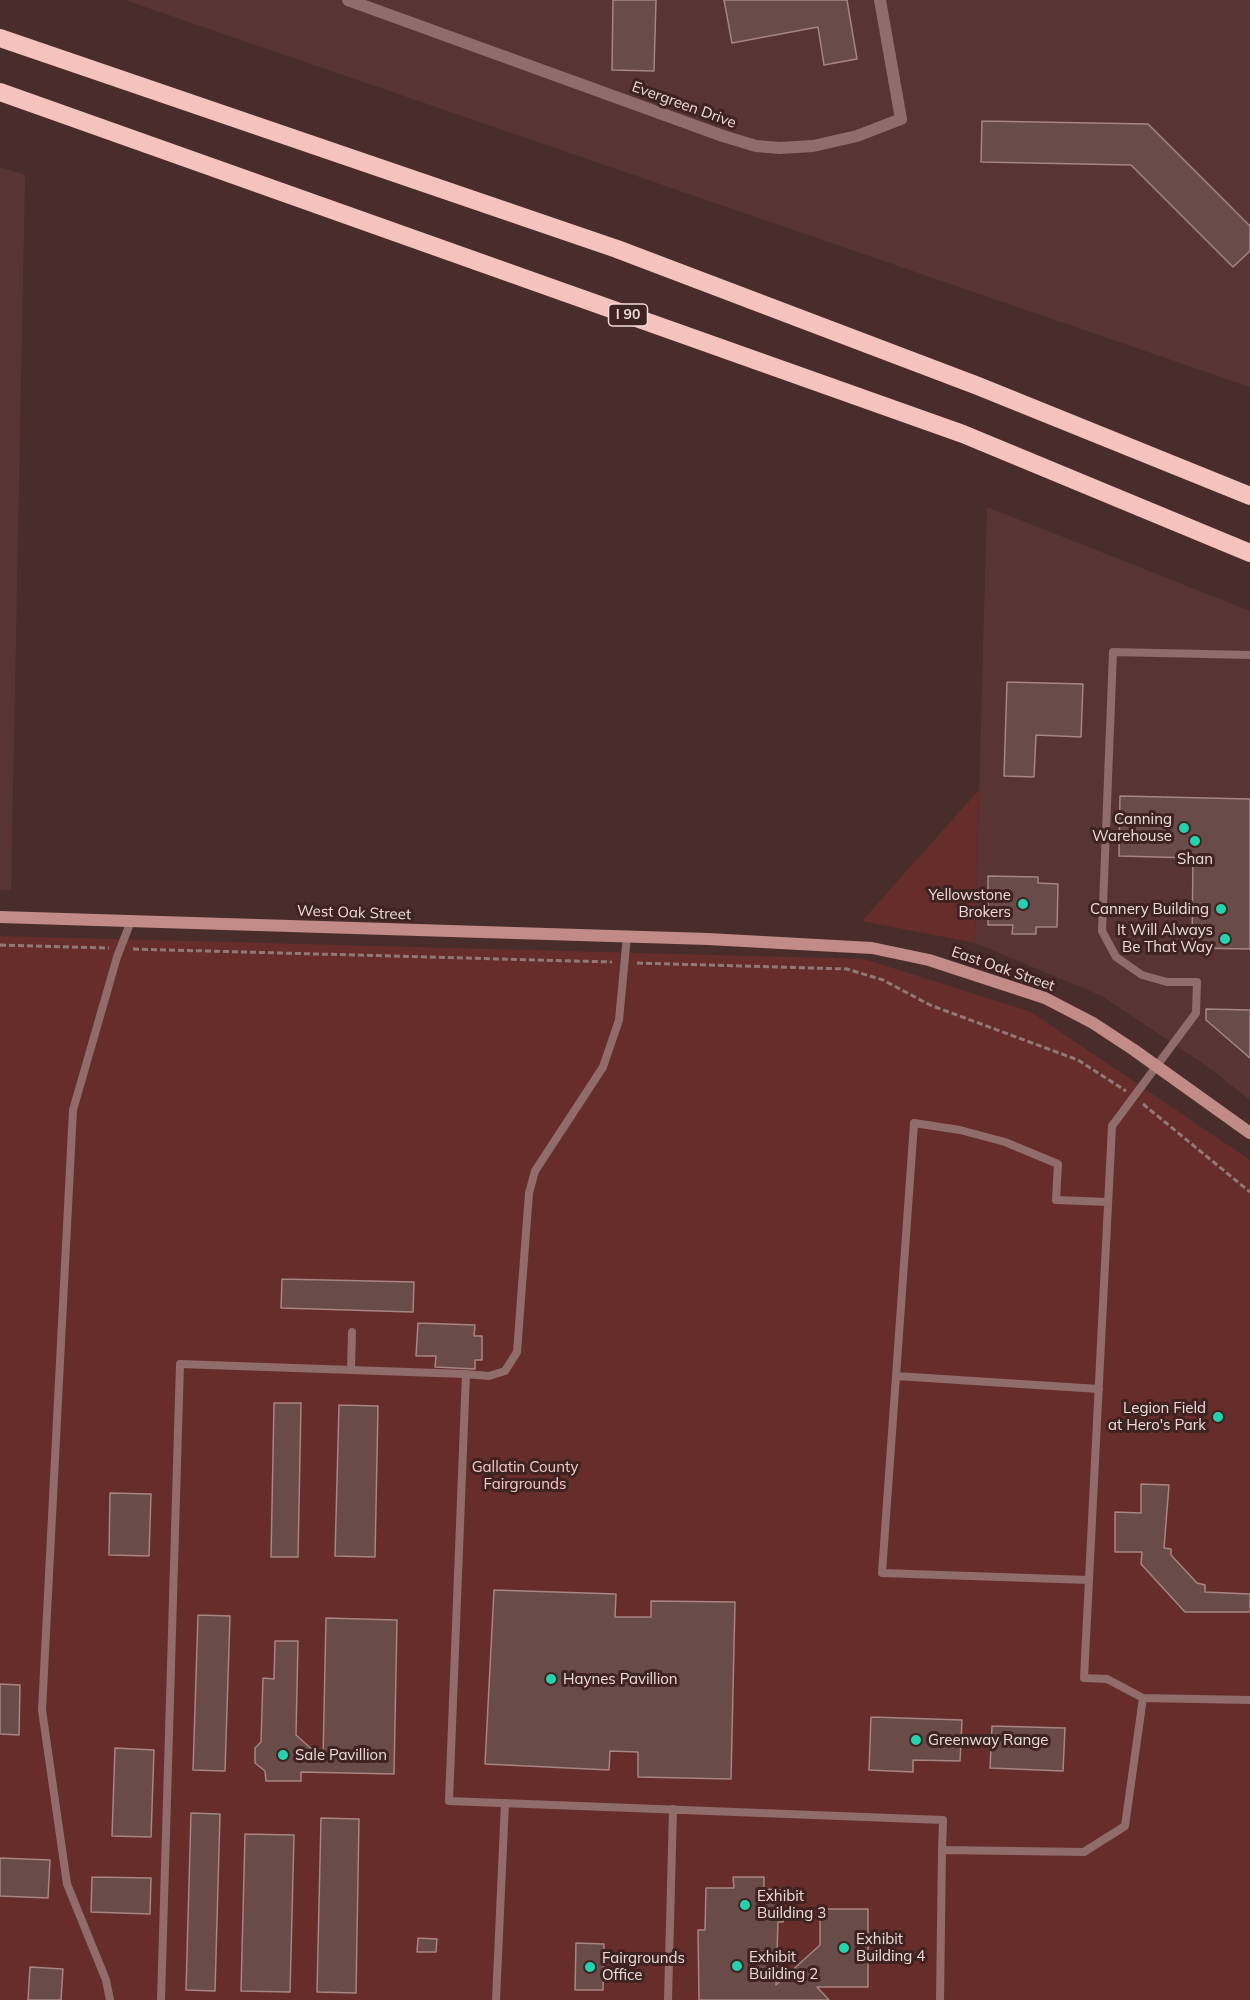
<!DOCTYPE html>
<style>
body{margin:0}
canvas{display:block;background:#492d2b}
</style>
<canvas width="1250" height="2000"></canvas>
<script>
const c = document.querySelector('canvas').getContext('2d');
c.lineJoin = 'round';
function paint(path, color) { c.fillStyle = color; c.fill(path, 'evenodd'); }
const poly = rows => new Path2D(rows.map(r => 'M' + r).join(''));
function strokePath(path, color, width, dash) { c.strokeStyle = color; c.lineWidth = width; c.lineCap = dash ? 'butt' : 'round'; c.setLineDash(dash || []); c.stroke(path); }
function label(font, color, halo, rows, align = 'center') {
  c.font = font + ' Mulish,sans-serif'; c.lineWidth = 6; c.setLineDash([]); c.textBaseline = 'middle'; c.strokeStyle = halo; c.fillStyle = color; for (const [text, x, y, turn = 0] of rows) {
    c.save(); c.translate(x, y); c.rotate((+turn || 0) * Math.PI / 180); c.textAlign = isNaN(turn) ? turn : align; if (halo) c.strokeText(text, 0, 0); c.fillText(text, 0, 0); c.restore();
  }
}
paint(poly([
 [125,0,1250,0,1250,387],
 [0,167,25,175,11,890,0,890],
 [987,507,1250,611,1250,1100,1208,1067,1102,996,975,943]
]), '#583533');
paint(poly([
 [979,790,975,943,862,921],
 [0,936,864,959,1031,1012,1250,1160,1250,2000,0,2000]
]), '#662d2b');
const building = poly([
 [613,0,656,0,654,71,612,70,613,0],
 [724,0,847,0,857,59,824,65,818,27,732,43,724,0],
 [982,121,1148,124,1250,226,1250,251,1233,267,1131,165,981,162,982,121],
 [1007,682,1083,684,1081,737,1036,735,1034,777,1004,776,1007,682],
 [1120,796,1250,799,1250,949,1192,948,1193,858,1119,856,1120,796],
 [988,876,1038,877,1038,883,1058,884,1057,927,1036,927,1036,934,1012,934,1013,925,988,925,988,876],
 [1206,1009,1250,1010,1250,1058,1206,1020,1206,1009],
 [282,1279,414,1282,413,1312,281,1308,282,1279],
 [418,1323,475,1325,474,1336,482,1336,482,1360,475,1360,475,1369,435,1367,436,1356,416,1356,418,1323],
 [274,1403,301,1403,298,1557,271,1557,274,1403],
 [339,1405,378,1406,375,1557,335,1556,339,1405],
 [1141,1484,1169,1485,1164,1548,1171,1549,1171,1555,1197,1583,1205,1585,1205,1592,1250,1594,1250,1612,1185,1612,1141,1564,1142,1552,1115,1552,1115,1512,1141,1513,1141,1484],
 [110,1493,151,1494,149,1556,109,1555,110,1493],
 [494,1590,616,1594,615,1617,651,1617,651,1601,735,1602,731,1779,638,1777,638,1752,610,1751,609,1770,485,1764,494,1590],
 [198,1615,230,1616,225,1771,193,1770,198,1615],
 [326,1618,397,1620,394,1774,301,1772,301,1781,266,1781,265,1771,255,1763,255,1748,261,1742,263,1678,274,1679,275,1641,298,1641,296,1735,323,1759,326,1618],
 [0,1684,20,1685,19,1735,0,1734,0,1684],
 [871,1717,962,1720,960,1761,913,1760,913,1772,869,1770,871,1717],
 [992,1726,1065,1728,1063,1771,990,1768,992,1726],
 [115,1748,154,1750,151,1837,112,1836,115,1748],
 [191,1813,220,1814,215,1991,186,1990,191,1813],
 [321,1818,359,1819,356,1993,317,1992,321,1818],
 [245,1834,294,1835,290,1992,241,1991,245,1834],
 [0,1858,50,1860,48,1898,0,1896,0,1858],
 [92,1877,151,1878,150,1914,91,1912,92,1877],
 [733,1877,764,1877,764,1889,784,1890,783,1922,778,1922,776,1985,820,1945,820,1909,868,1909,868,1987,817,1987,829,2000,699,2000,698,1930,705,1930,706,1888,734,1888,733,1877],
 [418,1938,437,1939,436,1952,417,1952,418,1938],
 [576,1943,604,1944,603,1990,575,1990,576,1943],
 [30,1967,63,1969,61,2000,28,2000,30,1967]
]);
paint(building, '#694b48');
strokePath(building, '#a68582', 1.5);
strokePath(poly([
 [0,945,109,948],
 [133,949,612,962],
 [637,963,847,969,883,980,930,1005,1078,1060,1126,1091],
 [1143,1104,1250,1192]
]), '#917977', 3, [6, 3]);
strokePath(poly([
 [352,1332,351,1370,466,1374,449,1801,943,1820,942,1850],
 [466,1374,489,1376,505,1371,517,1352,529,1193,535,1171,603,1067,619,1020,627,936],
 [896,1376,1099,1389],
 [1089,1580,882,1573,914,1123,960,1130,1005,1142,1058,1164,1056,1200,1108,1202],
 [1143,1698,1250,1700],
 [110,2000,106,1980,67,1884,42,1710,73,1110,117,957,131,921],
 [161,2000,180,1364,351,1370],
 [496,2000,505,1803],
 [668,2000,673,1809],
 [940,2000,942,1850,1084,1852,1125,1826,1143,1698,1107,1679,1084,1678,1112,1126,1196,1013,1197,982,1167,982,1142,975,1116,957,1102,931,1113,652,1250,655]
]), '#906d6a', 8);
strokePath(poly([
 [348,0,723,136,756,146,780,148,813,146,857,136,901,119,880,0]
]), '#906d6a', 12);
strokePath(poly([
 [0,917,708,939,872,948,929,960,1045,998,1093,1023,1134,1050,1250,1133]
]), '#c28b87', 12);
strokePath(poly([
 [0,38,617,249,978,386,1250,496],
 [0,92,963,434,1250,553]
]), '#f5c2bd', 18);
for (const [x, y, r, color] of [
 [1184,828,6,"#1fd5b0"],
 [1195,841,6,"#1fd5b0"],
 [1023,904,6,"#1fd5b0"],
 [1221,909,6,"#1fd5b0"],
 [1225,939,6,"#1fd5b0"],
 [1218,1417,6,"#1fd5b0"],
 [551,1679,6,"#1fd5b0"],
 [916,1740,6,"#1fd5b0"],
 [283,1755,6,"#1fd5b0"],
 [745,1905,6,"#1fd5b0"],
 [844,1948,6,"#1fd5b0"],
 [737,1966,6,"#1fd5b0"],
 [590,1967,6,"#1fd5b0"]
]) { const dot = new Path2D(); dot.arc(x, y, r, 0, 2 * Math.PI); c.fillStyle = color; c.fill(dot); strokePath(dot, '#3e2321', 2); }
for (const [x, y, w] of [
 [628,315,39]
]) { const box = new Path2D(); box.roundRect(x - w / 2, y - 11, w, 22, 4.5); c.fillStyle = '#3e2321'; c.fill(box); strokePath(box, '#efdcda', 1.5); }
label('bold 14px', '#efdcda', null, [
 ["I 90",628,315]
]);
label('15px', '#efdcda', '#3e2321', [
 ["Evergreen Drive",684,105,20],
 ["West Oak Street",354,913,2],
 ["East Oak Street",1003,969,19]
]);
label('15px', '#efdcda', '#3e2321', [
 ["Canning",1172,819,"right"],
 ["Warehouse",1172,836,"right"],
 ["Shan",1195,859,"center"],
 ["Yellowstone",1011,895,"right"],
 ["Brokers",1011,912,"right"],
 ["Cannery Building",1209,909,"right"],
 ["It Will Always",1213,930,"right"],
 ["Be That Way",1213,947,"right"],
 ["Legion Field",1206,1408,"right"],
 ["at Hero's Park",1206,1425,"right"],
 ["Haynes Pavillion",563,1679],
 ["Greenway Range",928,1740],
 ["Sale Pavillion",295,1755],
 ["Exhibit",757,1896],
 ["Building 3",757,1913],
 ["Exhibit",856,1939],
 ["Building 4",856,1956],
 ["Exhibit",749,1957],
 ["Building 2",749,1974],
 ["Fairgrounds",602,1958],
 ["Office",602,1975]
], 'left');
label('15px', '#f6c9c5', '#3e2321', [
 ["Gallatin County",525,1467],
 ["Fairgrounds",525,1484]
]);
</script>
